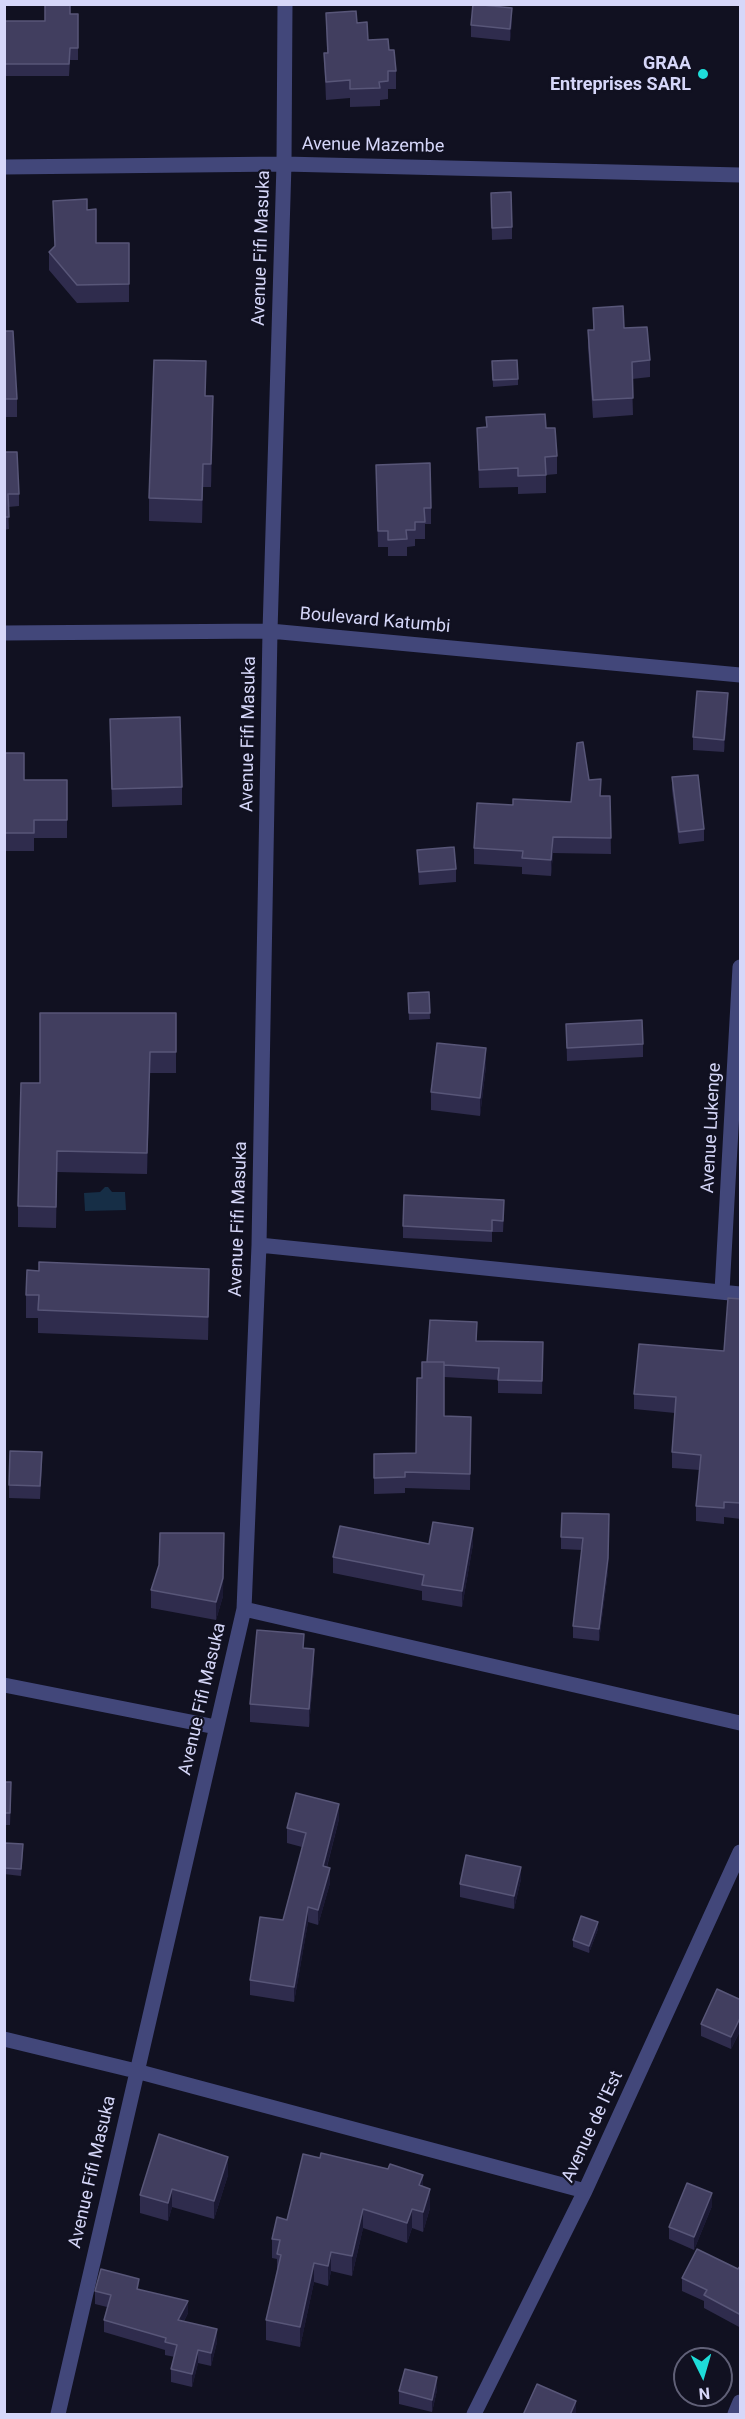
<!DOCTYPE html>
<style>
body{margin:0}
#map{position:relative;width:745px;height:2419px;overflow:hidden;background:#111121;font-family:Roboto,sans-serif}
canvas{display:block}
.frame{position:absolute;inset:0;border:6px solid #d6d7f9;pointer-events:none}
.north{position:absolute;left:673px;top:2347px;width:60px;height:60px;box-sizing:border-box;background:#111121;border:2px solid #606077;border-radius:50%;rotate:175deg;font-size:16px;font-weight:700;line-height:24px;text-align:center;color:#d6d7f9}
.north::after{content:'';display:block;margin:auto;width:21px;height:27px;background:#1eddd9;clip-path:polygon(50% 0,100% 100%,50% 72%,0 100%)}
</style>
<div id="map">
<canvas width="745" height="2419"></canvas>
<div class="frame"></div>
<div class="north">N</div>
</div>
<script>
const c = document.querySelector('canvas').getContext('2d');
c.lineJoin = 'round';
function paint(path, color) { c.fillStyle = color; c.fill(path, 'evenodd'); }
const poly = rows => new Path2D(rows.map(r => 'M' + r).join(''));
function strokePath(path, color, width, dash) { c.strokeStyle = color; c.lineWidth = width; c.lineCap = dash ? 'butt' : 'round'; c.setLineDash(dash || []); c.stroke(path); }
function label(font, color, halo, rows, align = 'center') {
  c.font = font + ' Roboto,sans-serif'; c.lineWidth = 4.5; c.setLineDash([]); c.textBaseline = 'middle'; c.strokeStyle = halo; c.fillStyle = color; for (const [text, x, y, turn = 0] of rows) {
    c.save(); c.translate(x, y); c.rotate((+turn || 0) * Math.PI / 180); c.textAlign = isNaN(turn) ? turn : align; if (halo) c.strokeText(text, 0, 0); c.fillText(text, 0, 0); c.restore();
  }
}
paint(poly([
 [105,1187,108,1187,112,1192,125,1192,126,1210,85,1211,84,1193,100,1192]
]), '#162e46');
strokePath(poly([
 [4,167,284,164,740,175],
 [4,633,270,631,740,675],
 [259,1245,740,1294],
 [722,1291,740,967],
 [244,1609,740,1723],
 [4,1685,216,1727],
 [4,2039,136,2071,585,2191],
 [58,2414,244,1609,259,1245,270,631,284,164,285,4],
 [474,2414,585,2191,740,1852],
 [735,2414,740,2402]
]), '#42477a', 15);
paint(poly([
 [326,13,357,23,368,40,389,50,396,71,396,89,388,89,388,99,380,100,380,106,350,107,350,98,326,100,324,53,327,53],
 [70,14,78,14,78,60,70,60,69,76,4,76,4,21,45,21],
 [512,21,510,41,471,37,471,25],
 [491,193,512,227,512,239,492,240],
 [53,201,87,210,96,243,129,243,129,302,77,303,49,270,49,252,55,246],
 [593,308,624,328,650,360,650,377,632,379,633,415,593,418,588,347,588,330,593,330],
 [4,331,17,399,17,417,4,417],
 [492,361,518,379,518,385,493,387],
 [206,396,213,419,211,487,203,487,202,523,149,521,149,498],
 [486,417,546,428,557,456,557,474,546,475,546,493,518,494,518,487,479,488,477,428,486,427],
 [4,452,19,494,19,506,8,507,9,529,4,530],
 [376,465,431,508,431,524,425,524,425,539,415,539,415,546,407,547,407,556,388,556,388,547,378,547],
 [728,706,724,752,693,750,693,737],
 [110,719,182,787,182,805,112,807],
 [4,753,24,780,67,780,67,838,34,838,34,851,4,851],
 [672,777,704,829,704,841,679,844,672,790],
 [589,780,601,796,610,796,611,854,553,853,551,876,522,874,522,867,474,864,474,848,513,805,571,802],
 [417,850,456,869,456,882,419,885],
 [429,992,430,1019,409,1020,408,993],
 [176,1013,176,1073,150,1073,147,1174,57,1172,56,1228,18,1227,18,1206,40,1083],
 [566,1024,643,1044,643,1057,567,1061],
 [486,1066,480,1116,431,1110,431,1092],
 [504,1211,503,1232,492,1232,492,1242,403,1238,403,1226],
 [209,1292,208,1340,38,1333,38,1318,26,1318,26,1295],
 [741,1299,741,1519,724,1517,724,1524,696,1521,696,1506,700,1470,672,1468,672,1452,675,1413,634,1409,634,1394,724,1351],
 [477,1341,543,1342,542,1394,498,1393,498,1380,444,1377,444,1416,471,1417,470,1490,405,1488,405,1493,374,1494,374,1454,416,1453,422,1378,427,1362],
 [42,1464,40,1499,9,1498,9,1485],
 [609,1527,608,1571,599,1641,573,1638,573,1626,582,1550,561,1549,561,1537],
 [429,1544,473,1544,462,1607,422,1600,422,1591,333,1573,333,1557],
 [151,1590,223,1596,216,1620,151,1608],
 [314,1667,309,1727,250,1722,250,1704],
 [4,1782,11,1795,10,1825,4,1825],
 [339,1819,327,1867,330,1883,318,1925,308,1922,294,2002,250,1995,250,1980,283,1920,302,1847,287,1843,287,1828],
 [23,1851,21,1876,4,1874,4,1852],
 [521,1879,514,1909,460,1897,460,1884],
 [598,1929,589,1953,573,1947,573,1940],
 [741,2000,741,2029,731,2049,701,2036,701,2024],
 [228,2175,214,2219,172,2207,168,2221,140,2213,140,2195],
 [423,2187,430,2208,423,2232,412,2228,407,2243,363,2228,352,2276,331,2271,328,2286,314,2282,300,2347,266,2340,266,2320,277,2273,277,2259,272,2258,272,2239],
 [712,2206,694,2250,669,2239,669,2227],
 [741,2265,741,2328,704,2308,704,2301,682,2291,682,2278,738,2269],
 [139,2289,188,2313,184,2321,217,2342,211,2366,198,2363,192,2387,171,2382,171,2369,175,2357,165,2355,165,2350,104,2332,104,2320,107,2307,95,2304,95,2291],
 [437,2390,432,2412,399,2404,399,2391]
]), '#2f2c4d');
paint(poly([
 [512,8,512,21,510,41,510,29],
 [213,396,213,419,211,487,211,464],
 [203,464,203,487,202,523,202,500],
 [728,693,728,706,724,752,724,740],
 [553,837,553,853,551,876,551,860],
 [486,1048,486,1066,480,1116,480,1098],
 [150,1052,150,1073,147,1174,147,1153],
 [209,1269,209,1292,208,1340,208,1317],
 [609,1514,608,1571,599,1641,599,1629],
 [473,1528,473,1544,462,1607,462,1591],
 [224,1551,223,1596,216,1620,216,1602],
 [314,1649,314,1667,309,1727,309,1709],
 [339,1804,339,1819,323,1881,323,1866],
 [521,1867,521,1879,514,1909,514,1896],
 [330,1868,330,1883,318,1925,318,1910],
 [308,1907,308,1922,294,2002,294,1987],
 [598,1922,598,1929,589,1953,589,1946],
 [741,2016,741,2029,731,2049,731,2037],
 [228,2157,228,2175,214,2219,214,2201],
 [423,2175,423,2195,419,2185],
 [172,2189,172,2207,168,2221,168,2203],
 [430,2189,430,2208,423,2232,423,2212],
 [712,2193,712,2206,694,2250,694,2237],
 [363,2209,363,2228,352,2276,352,2256],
 [412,2209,412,2228,407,2243,407,2223],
 [331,2252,331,2271,328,2286,328,2266],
 [314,2263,314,2282,300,2347,300,2327],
 [188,2301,188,2313,178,2332,178,2320],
 [217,2329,217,2342,211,2366,211,2353],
 [198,2350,198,2363,192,2387,192,2374],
 [437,2377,437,2390,432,2412,432,2400],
 [576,2401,576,2415,570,2415]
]), '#1b1934');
const building = poly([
 [45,4,70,4,70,14,78,14,78,48,70,48,69,64,4,64,4,21,45,21,45,4],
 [473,4,512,8,510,29,471,25,473,4],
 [356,11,357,23,367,22,368,40,388,39,389,50,394,50,396,71,388,71,388,81,379,82,380,88,350,89,350,80,326,82,324,53,328,53,326,13,356,11],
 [511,192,512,227,492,228,491,193,511,192],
 [87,199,87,210,96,209,96,243,129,243,129,284,77,285,49,252,55,246,53,201,87,199],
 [623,306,624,328,647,327,650,360,632,362,633,398,593,400,588,330,594,330,593,308,623,306],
 [4,331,13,331,17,399,4,399,4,331],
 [154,360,206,361,205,396,213,396,211,464,203,464,202,500,149,498,154,360],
 [517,360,518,379,493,380,492,361,517,360],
 [545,414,546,428,555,428,557,456,545,457,546,475,518,476,518,468,479,470,477,428,487,427,486,417,545,414],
 [4,452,17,452,19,494,8,494,9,517,4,517,4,452],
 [430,463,431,508,424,508,425,522,415,522,415,530,406,530,407,539,388,540,388,531,378,531,376,465,430,463],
 [697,691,728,693,724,740,693,737,697,691],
 [180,717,182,787,112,789,110,719,180,717],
 [583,742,589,780,601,779,600,796,610,796,611,838,553,837,551,860,522,858,523,851,474,848,477,803,513,805,513,799,571,802,577,743,583,742],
 [4,753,24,753,24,780,67,780,67,820,34,820,34,833,4,833,4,753],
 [698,775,704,829,679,832,672,777,698,775],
 [454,847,456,869,419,872,417,850,454,847],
 [429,992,430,1013,409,1013,408,993,429,992],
 [40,1013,176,1013,176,1052,150,1052,147,1153,57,1151,56,1207,18,1206,21,1083,40,1083,40,1013],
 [642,1020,643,1044,567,1048,566,1024,642,1020],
 [437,1043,486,1048,480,1098,431,1092,437,1043],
 [404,1195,504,1200,503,1221,492,1220,492,1231,403,1226,404,1195],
 [39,1262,209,1269,208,1317,38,1310,39,1295,26,1295,27,1270,39,1271,39,1262],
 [728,1298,741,1299,741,1503,724,1502,724,1508,696,1506,701,1455,672,1452,676,1397,634,1394,639,1344,724,1351,728,1298],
 [430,1320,477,1322,476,1341,543,1342,542,1381,498,1380,499,1368,444,1365,444,1362,427,1362,430,1320],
 [422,1362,444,1362,444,1416,471,1417,470,1474,405,1472,405,1477,374,1478,374,1454,416,1453,417,1378,422,1378,422,1362],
 [10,1451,42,1452,40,1486,9,1485,10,1451],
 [562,1513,609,1514,608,1558,599,1629,573,1626,583,1538,561,1537,562,1513],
 [433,1522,473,1528,462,1591,422,1585,424,1575,333,1557,340,1526,429,1544,433,1522],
 [160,1533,224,1533,223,1578,216,1602,151,1590,159,1565,160,1533],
 [257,1630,304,1634,303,1648,314,1649,309,1709,250,1704,257,1630],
 [4,1782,11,1782,10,1813,4,1813,4,1782],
 [296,1793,339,1804,323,1866,330,1868,318,1910,308,1907,294,1987,250,1980,260,1917,283,1920,306,1833,287,1828,296,1793],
 [5,1843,23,1844,21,1869,4,1868,5,1843],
 [466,1855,521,1867,514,1896,460,1884,466,1855],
 [581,1916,598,1922,589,1946,573,1940,581,1916],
 [717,1989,741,2000,741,2016,731,2037,701,2024,717,1989],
 [159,2134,228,2157,214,2201,172,2189,168,2203,140,2195,159,2134],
 [321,2153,388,2169,390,2164,423,2175,419,2185,430,2189,423,2212,412,2209,407,2223,363,2209,352,2256,331,2252,328,2266,314,2263,300,2327,266,2320,281,2255,277,2254,280,2240,272,2239,277,2217,287,2220,303,2154,320,2158,321,2153],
 [687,2183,712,2193,694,2237,669,2227,687,2183],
 [697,2249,738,2269,741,2265,741,2315,704,2295,707,2290,682,2278,697,2249],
 [101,2269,139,2279,137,2289,188,2301,178,2320,217,2329,211,2353,198,2350,192,2374,171,2369,177,2345,165,2342,166,2338,104,2320,111,2295,95,2291,101,2269],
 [405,2369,437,2377,432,2400,399,2391,405,2369],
 [537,2384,576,2401,570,2415,523,2415,537,2384]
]);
paint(building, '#413e5f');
strokePath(building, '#585678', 1.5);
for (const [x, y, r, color] of [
 [703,74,6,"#1eddd9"]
]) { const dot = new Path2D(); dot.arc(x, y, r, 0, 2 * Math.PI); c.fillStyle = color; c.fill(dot); strokePath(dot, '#111121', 2); }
label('bold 18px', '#d6d7f9', '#111121', [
 ["GRAA",691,64],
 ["Entreprises SARL",691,85]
], 'right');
label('18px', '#d6d7f9', '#111121', [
 ["Avenue Mazembe",373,146,1],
 ["Avenue Fifi Masuka",262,248,-88],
 ["Boulevard Katumbi",375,621,5],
 ["Avenue Fifi Masuka",249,734,-89],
 ["Avenue Lukenge",712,1128,-87],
 ["Avenue Fifi Masuka",239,1219,-88],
 ["Avenue Fifi Masuka",203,1699,-77],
 ["Avenue de l'Est",593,2127,-65],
 ["Avenue Fifi Masuka",93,2172,-77]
]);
</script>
